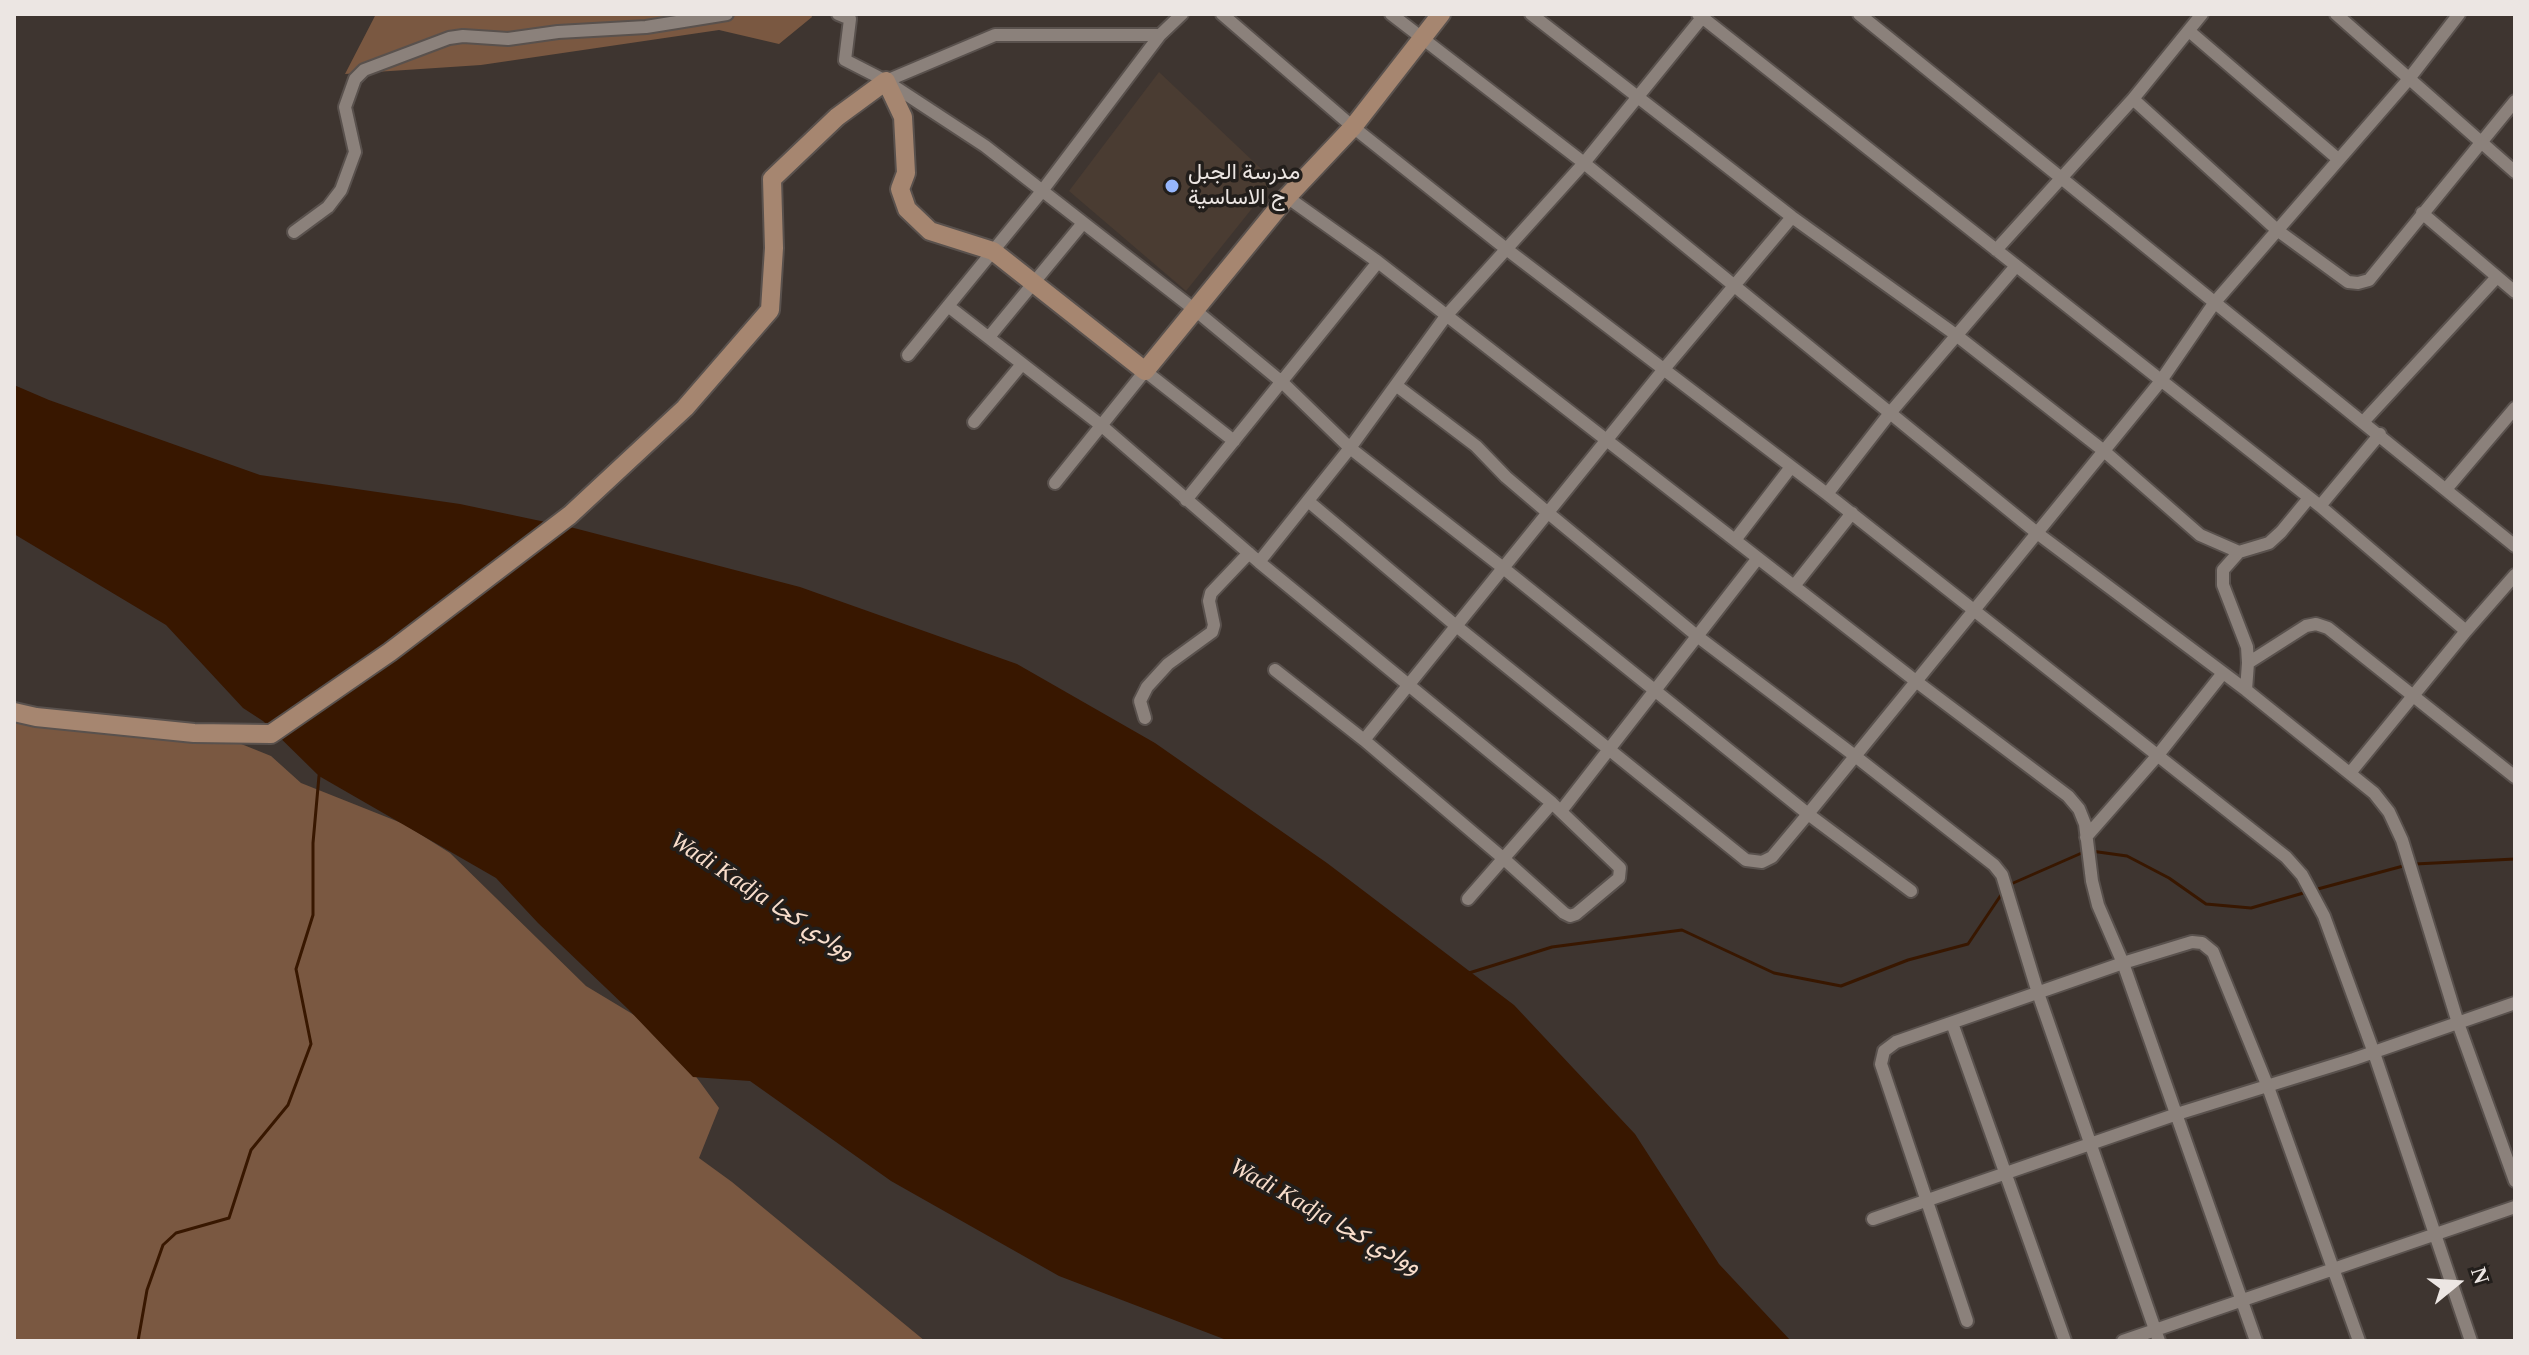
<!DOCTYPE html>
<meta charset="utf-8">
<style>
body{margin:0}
#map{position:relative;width:2529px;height:1355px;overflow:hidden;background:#3e3530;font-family:"Times New Roman",serif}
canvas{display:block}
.frame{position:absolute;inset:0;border:16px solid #ece6e3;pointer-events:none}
.north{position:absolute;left:2417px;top:1243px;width:80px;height:80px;-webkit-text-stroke:6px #221e1b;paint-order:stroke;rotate:72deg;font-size:22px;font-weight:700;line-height:32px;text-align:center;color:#ece6e3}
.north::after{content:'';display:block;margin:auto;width:28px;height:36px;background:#ece6e3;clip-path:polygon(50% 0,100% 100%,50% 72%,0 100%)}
</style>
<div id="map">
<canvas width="2529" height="1355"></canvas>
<div class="frame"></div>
<div class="north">N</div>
</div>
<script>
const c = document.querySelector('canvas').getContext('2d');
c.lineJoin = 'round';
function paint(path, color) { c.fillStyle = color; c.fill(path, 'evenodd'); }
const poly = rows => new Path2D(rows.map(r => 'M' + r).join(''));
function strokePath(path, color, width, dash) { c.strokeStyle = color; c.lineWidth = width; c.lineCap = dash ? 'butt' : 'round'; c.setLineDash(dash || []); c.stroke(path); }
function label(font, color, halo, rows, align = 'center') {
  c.font = font + ' "Times New Roman",Vazirmatn,serif'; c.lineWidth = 7; c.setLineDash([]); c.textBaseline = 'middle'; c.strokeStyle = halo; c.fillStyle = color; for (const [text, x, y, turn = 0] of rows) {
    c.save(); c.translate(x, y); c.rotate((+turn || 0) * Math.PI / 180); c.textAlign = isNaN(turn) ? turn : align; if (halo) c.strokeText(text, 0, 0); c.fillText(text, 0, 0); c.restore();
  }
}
paint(poly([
 [1159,72,1274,181,1186,291,1069,191]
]), '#4a3c32');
paint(poly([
 [376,14,811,14,812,17,779,44,719,30,481,65,345,74],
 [14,712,219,735,271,756,301,783,404,824,450,853,586,986,664,1033,719,1108,699,1158,732,1182,925,1341,14,1341]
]), '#7a5841');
paint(poly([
 [14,385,49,400,260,475,460,504,574,528,800,587,1017,664,1155,743,1327,863,1514,1005,1635,1134,1719,1264,1791,1341,1229,1341,1059,1276,891,1181,750,1081,693,1077,628,1009,538,923,496,878,319,776,263,721,243,708,166,625,14,534]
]), '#381700');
strokePath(poly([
 [2091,851,2127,856,2169,878,2206,904,2251,908,2307,892],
 [2415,864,2515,859],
 [2011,884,2084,852],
 [2314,890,2407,865],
 [1469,973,1552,947,1682,930,1774,973,1841,986,1908,960,1968,944,2003,892],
 [138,1341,147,1290,163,1245,176,1233,229,1218,251,1150,288,1105,311,1044,296,969,313,915,313,843,319,776]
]), '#381700', 3);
const street = poly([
 [838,14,850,19,845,60,886,81,985,146,1195,310,1283,383,1350,448,1502,567,1808,814,1911,891],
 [1222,14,1353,127,1505,248,1827,494,2286,857,2302,875,2324,916,2374,1053,2471,1341],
 [1391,14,1584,163,2037,533,2246,690,2374,793,2389,812,2402,840,2458,1023,2515,1181],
 [1531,14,1792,217,1956,335,2104,451,2200,535,2239,552],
 [1698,14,2320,506,2466,631],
 [1859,14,2515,546],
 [2336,14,2515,172],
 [2189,31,2338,159],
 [886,81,995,35,1160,35],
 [2133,99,2277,230,2348,282,2358,283,2369,280,2515,101],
 [1287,197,1378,262,1917,682,2068,796,2079,809,2085,824,2092,881,2098,905,2123,963,2256,1341],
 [2422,213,2515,292],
 [294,232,328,207,341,190,355,152,345,107,355,79,364,70,449,38,463,36,508,39,558,32,646,27,727,14],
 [1996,250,2133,99,2202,14],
 [948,306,1102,426,1259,562,1552,803,1620,868,1619,878,1576,914,1570,916,1564,913,1504,859,1364,740,1275,670],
 [989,337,1083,223],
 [908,355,1042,191,1160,35,1182,14],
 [1397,386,1476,446,1506,477,1547,512,1697,636,1855,756,1994,865,2002,875,2038,993,2159,1341],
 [2364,421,2497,277],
 [974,422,1022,364],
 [1055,483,1145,371,1234,441],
 [2447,488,2515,408],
 [1827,494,1890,413,2016,266],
 [1186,500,1378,262],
 [1308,501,1455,625,1746,860,1762,862,1772,857,1808,814,2160,382,2215,302,2408,80,2459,14],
 [2320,506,2380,434],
 [1735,540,1791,467],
 [1259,562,1350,448,1446,316,1584,163,1705,14],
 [1794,586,1852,513],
 [2248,663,2306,626,2316,624,2328,628,2515,777],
 [2246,690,2248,663,2247,647,2223,585,2223,570,2239,552,2269,543,2281,532,2309,498],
 [1145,718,1140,701,1147,687,1168,664,1212,632,1214,625,1209,601,1211,593,1249,553],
 [1364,740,1664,369,1792,217],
 [2350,773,2466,631,2515,575],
 [1561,811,1758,558],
 [2086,837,2158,755,2223,673],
 [1468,899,1552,803],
 [1952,1023,2065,1341],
 [1873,1219,2177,1114,2354,1059,2515,1003],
 [1967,1321,1881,1064,1884,1051,1896,1042,2123,963,2192,942,2202,943,2213,952,2268,1087,2359,1341],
 [2123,1341,2515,1207]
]);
const secondary = poly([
 [14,712,36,717,194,733,271,734,390,652,570,515,685,408,770,310,774,248,772,179,837,117,886,81,903,117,906,173,900,189,907,209,930,231,993,251,1145,371,1287,197,1353,127,1441,14]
]);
strokePath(street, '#59514d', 16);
strokePath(secondary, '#59514d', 22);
strokePath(street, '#8b817b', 12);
strokePath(secondary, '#a68670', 18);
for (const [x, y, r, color] of [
 [1172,186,8,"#96b6fd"]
]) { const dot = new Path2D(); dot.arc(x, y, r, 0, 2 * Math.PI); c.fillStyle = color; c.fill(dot); strokePath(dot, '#221e1b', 3); }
label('22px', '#ece6e3', '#221e1b', [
 ["مدرسة الجبل",1188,173],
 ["ج الاساسية",1188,198]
], 'left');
label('italic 24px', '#f8ddcb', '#221e1b', [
 ["Wadi Kadja ووادي كجا",762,897,33],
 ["Wadi Kadja ووادي كجا",1325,1217,29]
]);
</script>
